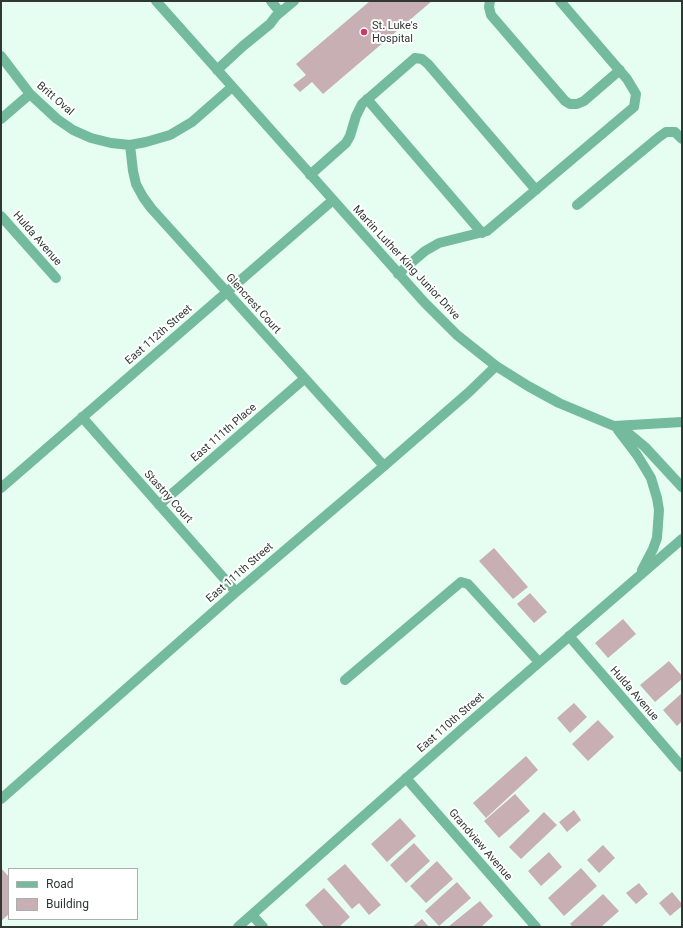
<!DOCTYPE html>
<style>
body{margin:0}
#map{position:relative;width:683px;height:928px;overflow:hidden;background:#e6fdf2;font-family:Roboto,sans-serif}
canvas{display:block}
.frame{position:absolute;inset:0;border:2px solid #2f3834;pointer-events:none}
.legend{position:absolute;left:8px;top:868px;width:130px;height:52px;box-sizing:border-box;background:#fff;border:1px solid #acafae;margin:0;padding:5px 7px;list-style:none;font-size:12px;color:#2f3834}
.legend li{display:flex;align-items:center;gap:8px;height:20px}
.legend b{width:20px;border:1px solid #acafae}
</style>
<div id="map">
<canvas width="683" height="928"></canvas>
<div class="frame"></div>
<ul class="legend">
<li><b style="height:5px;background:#74bb9e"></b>Road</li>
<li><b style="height:11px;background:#c7afb3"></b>Building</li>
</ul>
</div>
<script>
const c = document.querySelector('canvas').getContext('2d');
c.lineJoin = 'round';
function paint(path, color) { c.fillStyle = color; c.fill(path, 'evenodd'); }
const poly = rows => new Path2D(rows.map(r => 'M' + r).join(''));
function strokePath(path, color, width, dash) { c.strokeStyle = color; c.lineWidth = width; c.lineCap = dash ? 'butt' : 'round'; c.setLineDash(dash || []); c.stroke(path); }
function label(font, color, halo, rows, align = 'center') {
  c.font = font + ' Roboto,sans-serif'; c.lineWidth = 4; c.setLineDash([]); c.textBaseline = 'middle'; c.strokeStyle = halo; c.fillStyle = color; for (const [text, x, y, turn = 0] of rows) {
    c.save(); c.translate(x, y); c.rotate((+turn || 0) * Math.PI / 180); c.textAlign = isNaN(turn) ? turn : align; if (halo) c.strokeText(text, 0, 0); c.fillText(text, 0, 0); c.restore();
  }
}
paint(poly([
 [370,1,432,1,323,94,312,82,300,92,293,85,306,75,296,64],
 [494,548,528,587,513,599,479,561],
 [530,593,547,612,534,623,517,604],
 [623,619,636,634,608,658,595,643],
 [669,661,682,676,682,679,655,702,640,685],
 [682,693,682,721,677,726,663,710],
 [574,703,587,717,570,733,557,718],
 [598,720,614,737,588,761,572,744],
 [526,756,538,770,486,818,473,803],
 [515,794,530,811,499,838,484,821],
 [574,810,581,820,567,832,559,822],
 [544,812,557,825,521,859,509,847],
 [400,818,416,836,387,862,371,844],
 [414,843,430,861,406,883,390,865],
 [603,845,615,858,599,873,587,860],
 [549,852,562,867,541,886,528,871],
 [437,861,453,879,426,903,410,886],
 [345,864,381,905,369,915,359,903,352,909,327,879],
 [1,868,9,877,9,914,1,921],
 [581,868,597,886,564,916,548,898],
 [457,882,471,898,439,926,425,911],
 [639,883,648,894,636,904,626,893],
 [324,888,350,917,339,927,324,927,305,905],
 [672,892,682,904,682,906,670,916,659,903],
 [603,894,619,911,601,927,573,927,570,924],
 [480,901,493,916,481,927,448,927],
 [422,919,429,927,412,927]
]), '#c7afb3');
strokePath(poly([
 [156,1,424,302,457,335,496,366,528,386,559,403,614,426,627,432,645,447,682,487],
 [271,1,280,12],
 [490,1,489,7,491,15,565,101,570,104,577,104,584,101,620,70],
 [1,56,30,94,57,119,73,130,91,138,111,143,130,145,146,142,170,135,192,122,232,87],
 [217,70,243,46,270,24,276,16,294,1],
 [367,99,482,233],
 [1,119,30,94],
 [130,145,133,171,136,184,143,197,151,208,384,466],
 [310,175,346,143,350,136,356,116,362,104,415,58,422,59,428,64,536,190],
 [577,205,659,137,666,132,675,132,682,139],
 [1,216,56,278],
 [398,274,425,251,439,243,487,231,634,107,636,94,627,79,560,1],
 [82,417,236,592],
 [614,426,682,422],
 [618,430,637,455,645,468,651,478,657,498,659,510,657,538,653,549,642,570],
 [1,488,333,200],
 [159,505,304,379],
 [569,636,682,767],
 [345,680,461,582,468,584,539,662],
 [406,778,536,927],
 [1,799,236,592,384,466,468,393,496,366],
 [252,915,263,927],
 [238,927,462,729,682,539]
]), '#74bb9e', 10);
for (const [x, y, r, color] of [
 [364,32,4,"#ca3c67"]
]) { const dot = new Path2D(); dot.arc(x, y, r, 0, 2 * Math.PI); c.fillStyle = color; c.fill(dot); strokePath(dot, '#fff', 1.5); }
label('11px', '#2f3834', '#fff', [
 ["St. Luke's",372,26],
 ["Hospital",372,39]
], 'left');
label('11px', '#2f3834', '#fff', [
 ["Britt Oval",55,99,41],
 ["Hulda Avenue",37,239,49],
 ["Martin Luther King Junior Drive",406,263,47],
 ["Glencrest Court",253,304,48],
 ["East 112th Street",159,335,-41],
 ["East 111th Place",224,433,-41],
 ["Stastny Court",168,497,48],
 ["East 111th Street",240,573,-41],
 ["Hulda Avenue",634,694,49],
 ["East 110th Street",451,723,-41],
 ["Grandview Avenue",480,845,49]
]);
</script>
